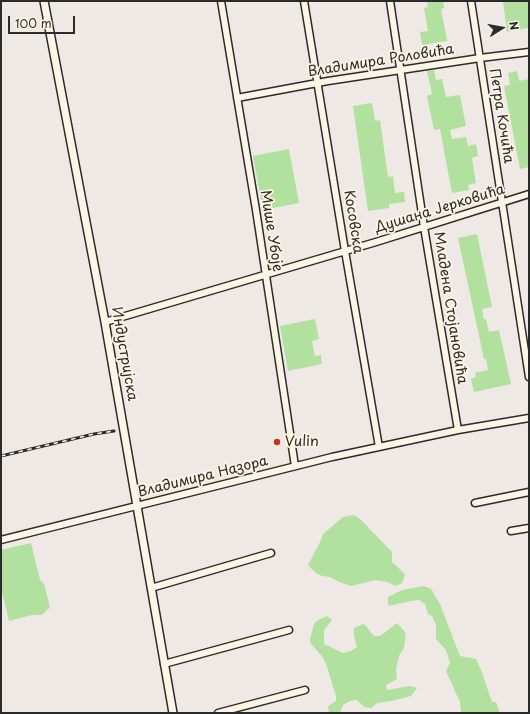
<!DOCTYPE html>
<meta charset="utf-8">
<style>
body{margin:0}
#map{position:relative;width:530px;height:714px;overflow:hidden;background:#efe9e6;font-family:"Playpen Sans",sans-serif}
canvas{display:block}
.frame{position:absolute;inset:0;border:2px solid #2b2b2b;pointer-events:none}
.north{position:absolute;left:482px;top:8px;width:40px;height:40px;-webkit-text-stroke:3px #fcf5e5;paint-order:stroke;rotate:79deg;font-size:11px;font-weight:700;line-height:16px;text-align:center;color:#2b2b2b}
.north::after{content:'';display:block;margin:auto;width:14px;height:18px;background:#2b2b2b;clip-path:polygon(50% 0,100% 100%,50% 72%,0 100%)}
.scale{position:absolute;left:8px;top:16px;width:67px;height:18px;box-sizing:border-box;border:2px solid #2b2b2b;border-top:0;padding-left:5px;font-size:12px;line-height:14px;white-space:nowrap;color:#2b2b2b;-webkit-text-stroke:3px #fcf5e5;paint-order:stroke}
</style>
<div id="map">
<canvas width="530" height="714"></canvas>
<div class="frame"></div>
<div class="north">N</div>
<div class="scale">100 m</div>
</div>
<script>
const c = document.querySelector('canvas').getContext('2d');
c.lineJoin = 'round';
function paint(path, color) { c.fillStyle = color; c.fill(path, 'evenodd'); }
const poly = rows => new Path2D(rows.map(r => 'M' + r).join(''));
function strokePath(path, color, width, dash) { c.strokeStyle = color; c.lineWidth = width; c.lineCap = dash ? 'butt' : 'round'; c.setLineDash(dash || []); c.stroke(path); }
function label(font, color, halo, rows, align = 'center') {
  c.font = font + ' "Playpen Sans",sans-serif'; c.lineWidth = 3.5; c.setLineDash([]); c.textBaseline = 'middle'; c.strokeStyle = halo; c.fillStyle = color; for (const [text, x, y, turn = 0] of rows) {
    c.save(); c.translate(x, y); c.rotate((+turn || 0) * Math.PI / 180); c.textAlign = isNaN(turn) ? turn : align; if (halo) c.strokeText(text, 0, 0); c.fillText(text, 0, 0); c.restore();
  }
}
paint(poly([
 [427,1,443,1,444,8,441,9,447,41,428,44,429,50,423,51,420,32,428,31,424,8,428,7],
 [503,1,529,1,529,36,528,28,507,32],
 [434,70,436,80,442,79,446,97,460,95,466,126,450,130,452,139,466,137,468,146,476,144,478,156,472,158,476,183,468,185,469,190,452,193,440,129,434,130,427,96,432,94,427,71],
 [517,71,519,81,529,79,529,167,520,169,504,86,510,85,508,73],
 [372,103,375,121,380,120,388,177,393,176,395,193,404,192,405,202,389,204,389,208,368,211,353,106],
 [289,149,299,203,263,210,253,156],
 [477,234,492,307,482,309,484,319,486,319,489,332,499,330,511,384,474,392,471,379,476,377,475,373,488,370,486,359,484,359,458,238],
 [315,319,319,339,312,341,315,356,321,355,322,364,288,371,280,326],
 [354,515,361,520,392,552,392,562,405,574,402,583,396,586,387,582,376,580,351,586,339,582,330,577,322,576,316,573,308,565,320,542,323,534,343,517],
 [31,543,40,580,44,584,50,607,42,615,32,615,9,621,1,588,1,550],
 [424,586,431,589,440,604,460,656,476,659,481,670,492,702,496,702,500,713,461,713,460,702,446,671,450,663,446,650,436,639,436,625,432,616,428,614,425,604,419,600,411,601,388,606,388,597,402,590],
 [327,616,332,620,324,630,324,644,343,653,351,651,357,647,354,636,354,628,364,624,374,636,380,636,397,623,406,633,404,648,399,656,396,669,397,679,386,685,387,690,410,686,417,688,411,696,391,701,377,703,371,708,364,707,357,700,350,701,343,705,340,713,329,713,328,706,336,701,336,696,326,664,322,656,311,644,310,640,314,624,318,620]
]), '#b2e09e');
const minor = poly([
 [221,1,256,210,295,466],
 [304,1,345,251,379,447],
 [390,1,424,227,458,430],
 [471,1,529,377],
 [237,98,328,81,480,58,529,52],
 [105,322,376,242,529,194],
 [475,503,529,492],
 [511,531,529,528],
 [1,540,332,457,458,430,529,418],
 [151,588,271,553],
 [164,664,289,630],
 [218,713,305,690]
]);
const major = poly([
 [44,1,105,322,173,713]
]);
strokePath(minor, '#2b2b2b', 9);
strokePath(major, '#2b2b2b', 10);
strokePath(minor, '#fcf5e5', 6);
strokePath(major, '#fcf5e5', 7);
const rail = poly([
 [1,456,94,434,114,431]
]);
strokePath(rail, '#2b2b2b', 3);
strokePath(rail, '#fcf5e5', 1.5, [4.5]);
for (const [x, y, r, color] of [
 [277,442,4,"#c8321e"]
]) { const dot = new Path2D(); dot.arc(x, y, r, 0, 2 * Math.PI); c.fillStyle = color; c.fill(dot); strokePath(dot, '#fcf5e5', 1.5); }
label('14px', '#2b2b2b', '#fcf5e5', [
 ["Владимира Роловића",381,61,-9],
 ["Петра Кочића",501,116,81],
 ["Душана Јерковића",440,209,-17],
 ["Косовска",353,222,81],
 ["Мише Убоје",271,231,81],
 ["Младена Стојановића",450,308,81],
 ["Индустријска",124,354,80],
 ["Владимира Назора",203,477,-14]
]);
label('14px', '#2b2b2b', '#fcf5e5', [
 ["Vulin",285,442]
], 'left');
</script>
